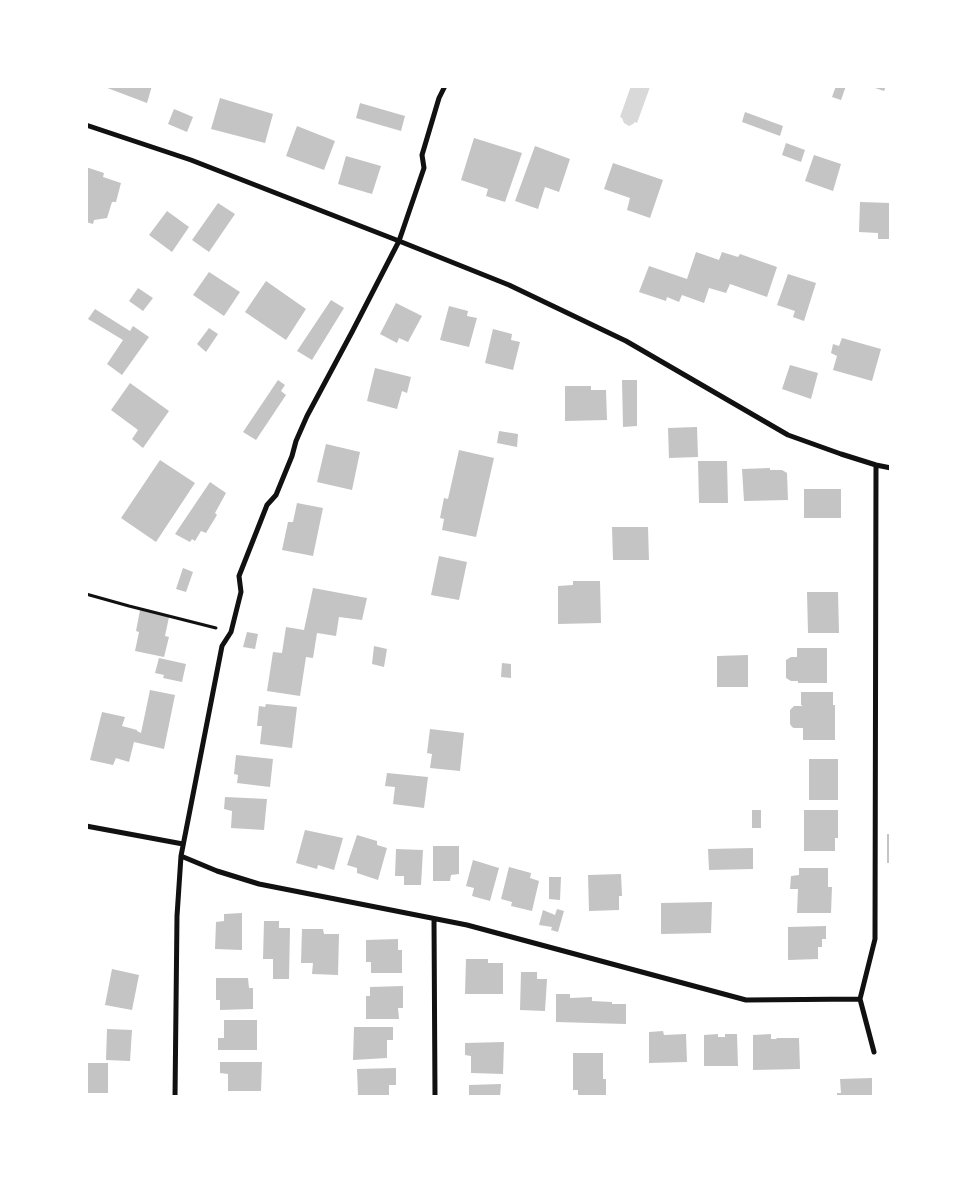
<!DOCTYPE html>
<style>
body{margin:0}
#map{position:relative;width:977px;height:1183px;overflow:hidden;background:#fff;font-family:"IBM Plex Sans",sans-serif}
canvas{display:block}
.frame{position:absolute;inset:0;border:88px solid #fff;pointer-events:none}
</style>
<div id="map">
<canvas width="977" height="1183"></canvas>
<div class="frame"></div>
</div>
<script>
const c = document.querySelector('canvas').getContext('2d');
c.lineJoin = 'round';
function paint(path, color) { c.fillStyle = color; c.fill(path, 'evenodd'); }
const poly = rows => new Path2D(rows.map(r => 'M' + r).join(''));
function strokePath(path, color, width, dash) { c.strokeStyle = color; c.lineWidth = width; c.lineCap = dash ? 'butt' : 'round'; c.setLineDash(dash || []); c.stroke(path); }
paint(poly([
 [631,86,650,87,637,123,635,122,633,124,629,126,624,123,622,118,620,117]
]), '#d9d9d9');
paint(poly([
 [102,86,152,86,147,103],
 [836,86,846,86,841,100,832,97],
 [869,86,886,86,884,91],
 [220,98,273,114,265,143,211,129],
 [360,103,405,116,401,131,356,118],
 [174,109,193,117,187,132,168,124],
 [745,112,783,126,780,136,742,122],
 [297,126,335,141,324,170,286,156],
 [474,138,522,153,505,202,486,196,488,189,461,180],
 [786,143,805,150,801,162,782,155],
 [535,146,570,159,559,192,545,187,538,209,515,201],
 [814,155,841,164,833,191,805,181],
 [346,156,381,166,372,194,338,184],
 [613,163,663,180,650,218,627,210,630,198,604,189],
 [86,167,104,173,103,177,121,183,116,202,112,202,107,218,94,220,93,224,86,222],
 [860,202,891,203,891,239,878,239,878,233,859,232],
 [218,203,235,214,209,252,192,240],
 [167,211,189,227,172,252,149,235],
 [696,252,719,260,722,252,738,257,740,254,777,267,767,297,730,284,726,293,709,288,704,303,682,295,679,302,667,297,666,301,639,292,649,266,687,279],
 [209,272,240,292,224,316,193,295],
 [788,274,816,283,804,321,793,317,795,311,777,305],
 [266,281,306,309,286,340,245,312],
 [138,288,153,298,143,311,129,301],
 [331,300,344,308,312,360,297,351],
 [396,303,422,316,408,342,399,338,397,343,380,334],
 [449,306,468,311,467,316,477,318,469,347,440,340],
 [95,309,130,331,133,326,149,337,122,375,107,364,123,340,88,319],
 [209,328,218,334,206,352,197,344],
 [493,329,512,334,511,340,520,342,513,370,485,363],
 [842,338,881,349,872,381,833,370,837,356,831,353,833,344,839,346],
 [790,365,818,373,811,399,782,389],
 [375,368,411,377,407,393,402,391,397,409,367,401],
 [278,380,285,385,281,391,286,395,256,440,243,432],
 [622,380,637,380,637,426,623,427],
 [130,383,169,411,143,448,132,439,138,430,111,410],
 [565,386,591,386,591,390,606,390,607,420,565,421],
 [697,427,698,457,669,458,668,428],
 [499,431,518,434,517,447,497,443],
 [326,444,360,452,352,490,317,482],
 [459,450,494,458,476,537,442,530,444,519,440,518,444,498,448,499],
 [160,460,195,483,156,542,121,518],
 [698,461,727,461,728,503,699,503],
 [770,468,770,470,782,470,787,473,788,500,744,501,742,469],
 [210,482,226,493,215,513,217,515,206,533,201,531,195,541,192,539,190,542,175,534],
 [804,489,841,489,841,518,804,518],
 [297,503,323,508,313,556,282,550,288,522,293,522],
 [612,527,648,527,649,560,613,560],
 [439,556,467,562,459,600,431,595],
 [183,568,193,572,186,592,176,589],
 [573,581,600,581,601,623,558,624,558,586,573,585],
 [313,588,367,598,362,620,339,617,336,636,317,633,313,658,306,657,300,696,267,691,273,652,282,653,286,627,304,630],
 [807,592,838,592,839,633,808,633],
 [140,610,169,617,165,636,169,637,164,657,135,651,139,632,136,631],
 [247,632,258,634,255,649,243,647],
 [374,646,387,649,384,667,372,664],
 [797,648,827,648,827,683,798,683,798,681,791,681,786,678,786,660,791,657,797,657],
 [748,655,748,687,717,687,717,656],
 [159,658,186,664,182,682,163,678,164,675,155,673],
 [502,663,511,664,511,678,501,677],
 [150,690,175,695,164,749,134,742,129,762,116,758,113,765,90,760,102,712,125,717,122,726,137,730,137,731,141,733],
 [801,692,833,692,833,705,835,705,835,740,803,740,803,728,794,728,792,727,790,724,790,710,794,706,803,706,801,705],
 [266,704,297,707,292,748,260,744,262,726,257,726,259,706,265,707],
 [430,729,464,733,460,771,430,768,432,754,427,753],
 [236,755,273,759,270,787,237,783,238,775,234,774],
 [809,759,838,759,838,800,809,800],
 [387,773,428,777,424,808,393,804,395,787,385,786],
 [225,797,267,799,264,830,231,828,232,811,224,809],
 [752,810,761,810,761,828,752,828],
 [804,810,838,810,838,838,835,838,835,851,804,851],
 [305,830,343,838,334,870,318,865,317,869,296,863],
 [887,834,891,834,891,863,887,863],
 [357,835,377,841,377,845,387,848,378,880,357,873,357,868,347,865],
 [433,846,459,846,459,874,451,875,450,881,433,881],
 [753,848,753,869,709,870,708,849],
 [396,849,423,850,421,885,404,885,404,876,395,876],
 [473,860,499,868,490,901,472,896,474,888,466,886],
 [509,867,531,873,530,878,539,881,532,911,511,906,512,902,501,899],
 [799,868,828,868,828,887,832,887,831,913,797,913,798,889,790,889,791,876,799,875],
 [621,874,622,896,619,896,619,910,589,911,588,875],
 [549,877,561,877,560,900,549,899],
 [712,902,711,933,661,934,661,903],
 [557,909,564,911,558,932,551,930,552,927,539,925,543,910,555,915],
 [242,913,242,950,215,949,216,922,224,921,224,914],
 [264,921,279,921,279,928,290,928,289,979,273,979,273,959,263,959],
 [826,926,826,939,822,939,822,947,818,947,818,959,788,960,788,927],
 [302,929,323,929,324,934,339,934,338,975,312,974,313,963,301,963],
 [398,939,398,950,402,950,402,973,371,973,371,962,366,962,366,940],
 [466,959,488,959,488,963,503,963,503,994,465,994],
 [112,969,139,975,132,1010,105,1005],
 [521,972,537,972,537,979,547,979,545,1011,520,1010],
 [216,978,248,978,249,988,253,988,253,1009,220,1010,220,1000,216,1000],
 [403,986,403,1008,398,1008,399,1019,366,1019,366,996,370,996,370,987],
 [556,994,570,994,570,998,592,997,592,1001,612,1002,612,1004,626,1004,626,1024,556,1022],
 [224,1020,257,1020,257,1050,218,1050,218,1038,224,1038],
 [354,1027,393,1027,393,1040,387,1040,387,1058,353,1060],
 [107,1029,132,1030,130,1061,106,1060],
 [663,1031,664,1035,686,1034,687,1062,649,1063,649,1032],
 [718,1034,718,1037,725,1037,725,1034,737,1034,738,1066,704,1066,704,1035],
 [771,1034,771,1039,777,1039,776,1038,799,1038,800,1069,753,1070,753,1035],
 [504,1042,503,1074,471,1073,471,1056,465,1055,465,1043],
 [573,1053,603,1053,603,1079,606,1079,606,1097,578,1097,578,1090,573,1090],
 [220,1062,262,1062,261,1091,228,1091,228,1074,220,1073],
 [86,1063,108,1063,108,1093,86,1093],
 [396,1068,396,1085,389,1085,389,1095,358,1095,357,1069],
 [872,1078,872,1097,837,1097,837,1093,841,1093,840,1079],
 [501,1084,500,1097,469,1097,469,1085]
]), '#c4c4c4');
strokePath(poly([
 [86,594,129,606,216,628]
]), '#111', 3);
strokePath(poly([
 [86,125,191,160,399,241,509,285,626,341,788,435,841,454,876,465,891,468],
 [86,826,183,844],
 [181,856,217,871,259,884,467,925,746,1000,860,999],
 [434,919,435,1097],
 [874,1052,860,999,875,939,876,465],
 [175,1097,177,916,181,856,222,646,231,632,241,592,239,576,267,505,276,495,292,456,296,441,307,416,352,332,399,241,424,168,422,155,439,98,445,86]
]), '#111', 5);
</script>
